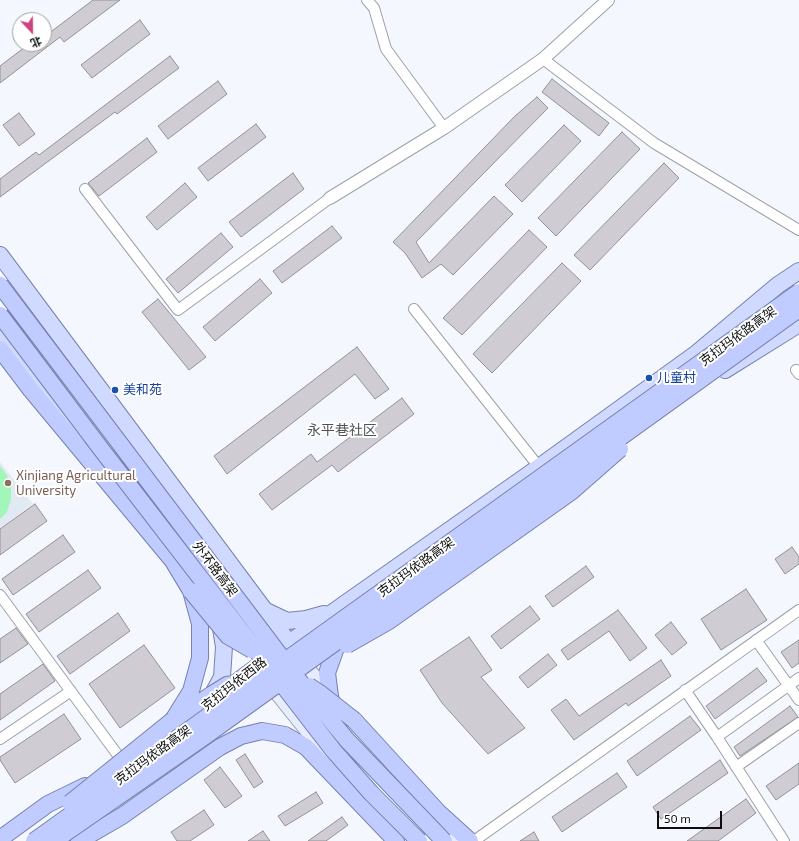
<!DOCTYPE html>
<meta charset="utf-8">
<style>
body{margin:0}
#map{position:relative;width:799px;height:841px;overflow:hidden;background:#f4f8fe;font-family:"Exo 2","Noto Sans SC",sans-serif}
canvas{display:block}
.north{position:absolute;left:12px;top:12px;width:40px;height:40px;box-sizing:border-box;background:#fff;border:1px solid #9e9f9f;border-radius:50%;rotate:158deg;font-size:11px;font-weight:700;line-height:16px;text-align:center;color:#0c0e10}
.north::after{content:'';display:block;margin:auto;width:14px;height:18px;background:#cd447e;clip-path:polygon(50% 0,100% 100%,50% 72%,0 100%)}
.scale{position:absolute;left:657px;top:811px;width:65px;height:18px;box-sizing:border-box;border:2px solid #0c0e10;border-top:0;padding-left:5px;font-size:12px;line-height:14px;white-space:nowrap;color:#0c0e10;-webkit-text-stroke:3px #fff;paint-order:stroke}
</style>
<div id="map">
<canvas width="799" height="841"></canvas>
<div class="north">北</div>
<div class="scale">50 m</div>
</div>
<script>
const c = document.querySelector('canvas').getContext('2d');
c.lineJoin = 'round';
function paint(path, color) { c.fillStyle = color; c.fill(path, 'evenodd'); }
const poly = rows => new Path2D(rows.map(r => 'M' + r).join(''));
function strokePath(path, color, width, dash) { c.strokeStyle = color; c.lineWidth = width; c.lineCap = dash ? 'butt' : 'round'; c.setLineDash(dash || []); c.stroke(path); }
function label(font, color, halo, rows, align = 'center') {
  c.font = font + ' "Exo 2","Noto Sans SC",sans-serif'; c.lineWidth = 4; c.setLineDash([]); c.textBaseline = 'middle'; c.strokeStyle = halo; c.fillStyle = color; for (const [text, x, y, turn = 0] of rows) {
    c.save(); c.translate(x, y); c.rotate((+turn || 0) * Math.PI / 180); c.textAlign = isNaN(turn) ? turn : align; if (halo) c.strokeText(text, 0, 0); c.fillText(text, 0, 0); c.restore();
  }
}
paint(poly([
 [0,462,33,504,0,528]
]), '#e1e9f3');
paint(poly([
 [0,466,7,475,11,489,11,499,7,512,0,519]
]), '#a2f6ba');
const building = poly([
 [93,0,120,0,64,42,60,37,0,83,0,66,29,44,44,44,44,37,93,0],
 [140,20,150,34,92,78,81,65,140,20],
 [170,56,179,68,117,114,115,112,0,197,0,179,36,152,39,155,170,56],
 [552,79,609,123,599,136,542,92,552,79],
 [218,81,227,94,168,139,158,126,218,81],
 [537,97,548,108,416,242,429,263,494,196,513,214,453,275,441,264,422,278,405,253,393,242,515,116,537,97],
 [19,113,35,134,19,146,3,125,19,113],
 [256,124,266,137,208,181,198,168,256,124],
 [564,125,581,141,522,202,505,185,564,125],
 [622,132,640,149,556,236,538,218,622,132],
 [147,138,157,152,99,196,88,183,147,138],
 [664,163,679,178,590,270,574,255,664,163],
 [293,173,304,189,241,237,229,222,293,173],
 [185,183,197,197,157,230,146,217,185,183],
 [332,226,342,238,282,283,273,271,332,226],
 [529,230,547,247,462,335,443,318,529,230],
 [221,233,233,247,178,293,166,279,221,233],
 [562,263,581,281,492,373,473,354,562,263],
 [260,279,272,293,215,341,203,327,260,279],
 [158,299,206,357,189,370,142,312,158,299],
 [357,347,389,389,375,399,355,374,227,474,214,456,357,347],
 [402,398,414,414,338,472,332,465,272,510,259,494,311,454,317,462,402,398],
 [35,504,47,521,0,555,0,529,35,504],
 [63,535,75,552,13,595,2,579,63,535],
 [792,547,799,557,799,564,785,574,775,559,792,547],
 [586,566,594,577,553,607,545,596,586,566],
 [88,570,101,588,39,632,26,614,88,570],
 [746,589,767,620,721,650,701,619,746,589],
 [530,606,540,619,501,649,491,636,530,606],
 [618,610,647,648,630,661,609,631,568,660,561,650,618,610],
 [118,613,130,631,70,674,57,656,118,613],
 [671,622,687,643,672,655,655,635,671,622],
 [16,628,28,644,0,663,0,639,16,628],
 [469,637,492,670,481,677,525,728,488,754,442,703,420,670,469,637],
 [799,640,799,663,792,668,781,652,799,640],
 [144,645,175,688,120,728,89,684,144,645],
 [548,654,557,665,528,688,519,677,548,654],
 [661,660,671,676,628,706,626,703,574,740,551,710,566,699,579,716,661,660],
 [43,664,55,681,0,720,0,694,43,664],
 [757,668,767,681,715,719,706,706,757,668],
 [790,706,798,717,740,756,734,747,790,706],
 [64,714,81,739,15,783,0,760,0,757,64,714],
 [690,716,701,730,637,776,627,761,690,716],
 [245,754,263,782,254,788,236,760,245,754],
 [720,760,728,773,661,819,653,807,720,760],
 [799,763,799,784,776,800,766,786,799,763],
 [220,767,242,796,225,808,204,780,220,767],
 [617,773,627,787,562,832,552,817,617,773],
 [316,792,323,803,285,826,278,816,316,792],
 [746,799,756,813,718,841,687,841,746,799],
 [204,810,214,825,190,841,177,841,171,832,204,810],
 [342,817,348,825,326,841,308,841,342,817],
 [263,831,270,841,248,841,263,831],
 [534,832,539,841,520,841,534,832]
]);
paint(building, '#d0ccd4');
strokePath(building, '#939097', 1);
const minor = poly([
 [367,0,374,8,386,49,444,128],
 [543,59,654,143,799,230],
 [85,189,178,310,330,198],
 [414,309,539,467],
 [796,370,799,374],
 [0,595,117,754],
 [756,640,799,700],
 [685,690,717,737,784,841],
 [717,737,799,678],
 [0,739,71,691],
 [736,767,799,723],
 [474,841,799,610]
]);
const tertiary = poly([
 [330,198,444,128,543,59,608,0]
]);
const secondary = poly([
 [305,665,332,699],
 [273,688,346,779],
 [430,813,455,841]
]);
const primary = poly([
 [0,255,295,651],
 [0,334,80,437],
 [725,370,799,324],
 [266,611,287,621,306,619,324,614],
 [230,687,289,643,539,467,697,353,778,285,799,271],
 [210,699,222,677,224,647,220,622],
 [162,740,205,707]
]);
const trunk = poly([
 [0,349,31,390,173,561,191,591,200,624,200,658,191,691,173,720],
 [330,696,327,673,338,642],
 [178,717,211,695],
 [354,720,439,813,470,841],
 [0,839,48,804,85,786],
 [79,841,122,816,220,747,241,736,262,731,285,735,306,747,396,841]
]);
strokePath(minor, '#9ca1a8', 12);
strokePath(tertiary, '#9ca1a8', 14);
strokePath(secondary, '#9ca1a8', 16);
strokePath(primary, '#7781ab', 18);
strokePath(trunk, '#7781ab', 18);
strokePath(minor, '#fff', 10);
strokePath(tertiary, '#fff', 12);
strokePath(secondary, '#e7ecff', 14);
strokePath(primary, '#d0d9ff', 16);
strokePath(trunk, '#c0ccff', 16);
const trunkBridge = poly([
 [0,285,313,699,347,740,444,841],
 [0,315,101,449,333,750,371,793,419,841],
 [191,591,228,636,252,650],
 [347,645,389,621,571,492,620,449],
 [309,686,321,694,354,720],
 [211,695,227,685,254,681],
 [70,803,173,720],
 [34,841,799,292],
 [54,841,204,737,799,309]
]);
strokePath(trunkBridge, '#7781ab', 18, []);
strokePath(trunkBridge, '#c0ccff', 16);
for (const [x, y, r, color] of [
 [649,378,4,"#1a4fb4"],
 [115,390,4,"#1a4fb4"],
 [8,483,4,"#8d6e63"]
]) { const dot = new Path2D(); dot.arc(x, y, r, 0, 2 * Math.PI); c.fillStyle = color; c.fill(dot); strokePath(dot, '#fff', 1.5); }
label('13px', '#0c0e10', '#fff', [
 ["克拉玛依路高架",738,336,-36],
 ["克拉玛依路高架",416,567,-36],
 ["外环路高架",215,569,53],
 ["克拉玛依西路",234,684,-38],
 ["克拉玛依路高架",153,755,-36]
]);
label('13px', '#164399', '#fff', [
 ["儿童村",657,378],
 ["美和苑",123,390]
], 'left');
label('13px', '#785e54', '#fff', [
 ["Xinjiang Agricultural",16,476],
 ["University",16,491]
], 'left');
label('14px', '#4e5258', '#fff', [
 ["永平巷社区",342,430]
]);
</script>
